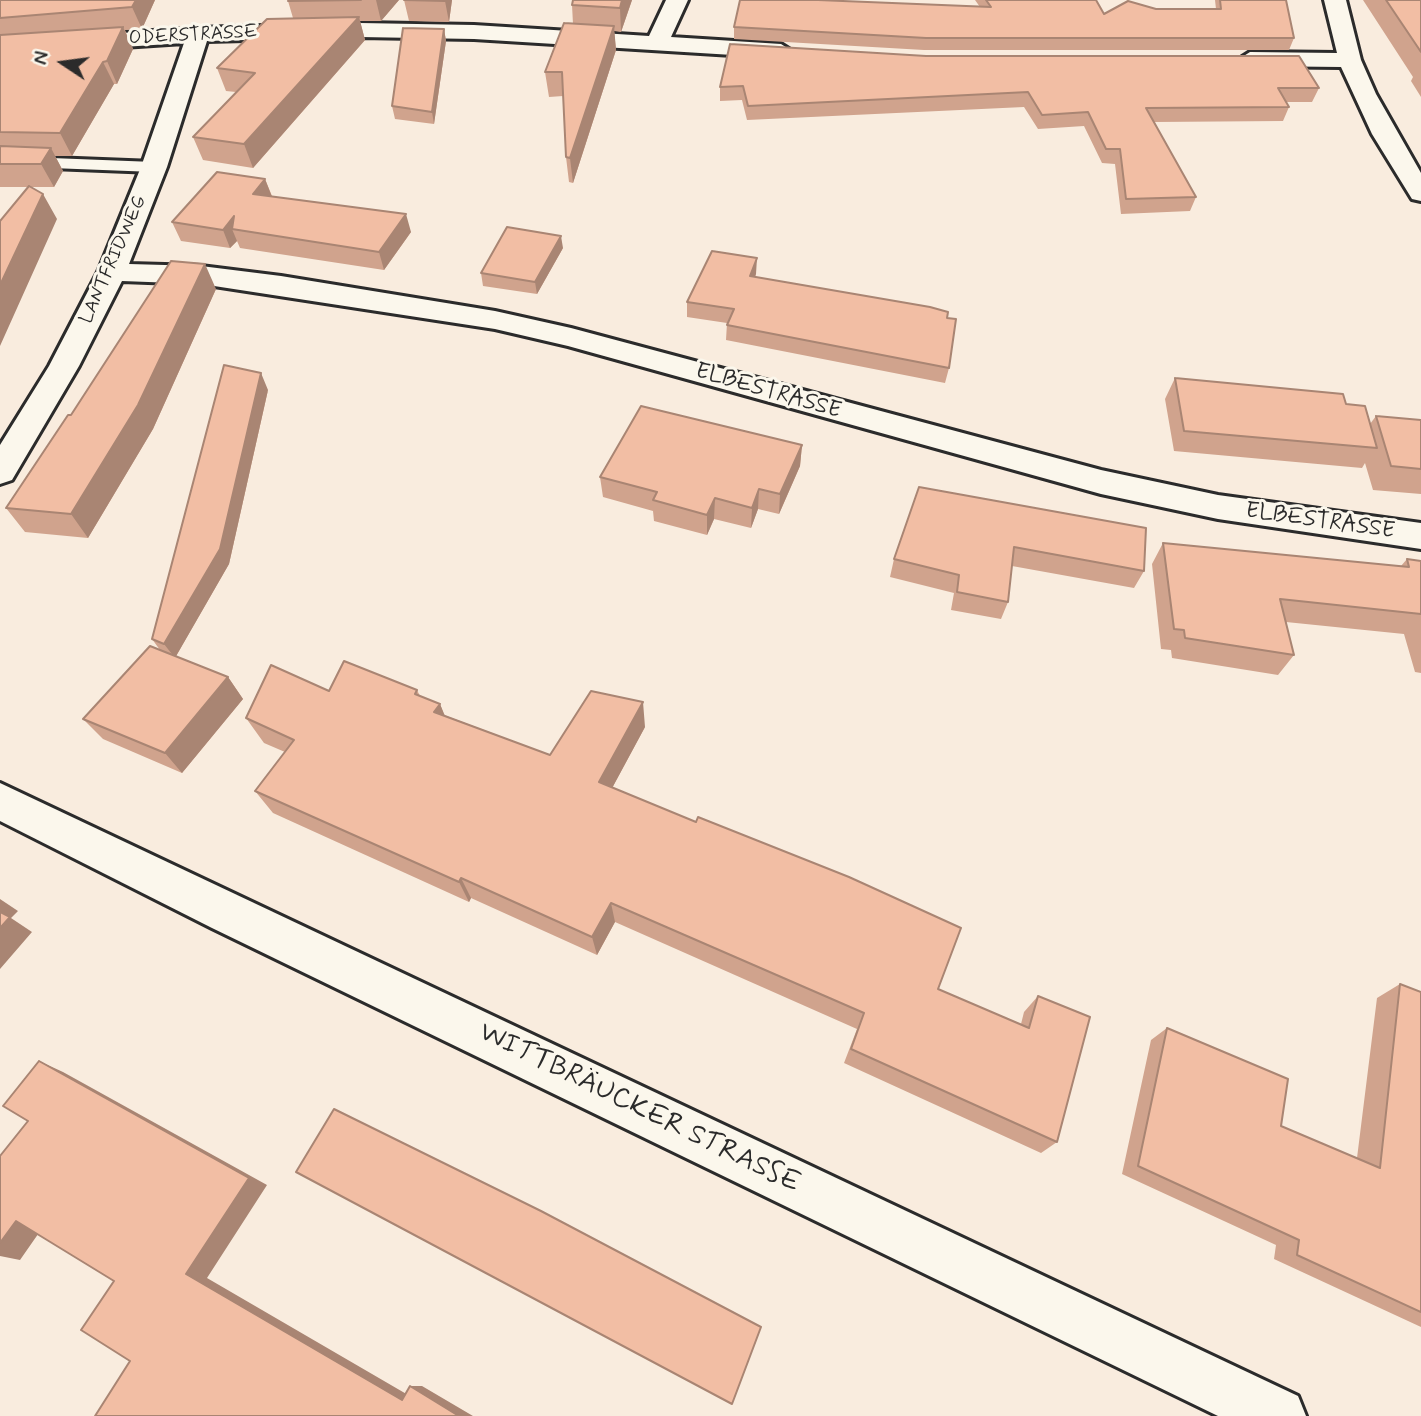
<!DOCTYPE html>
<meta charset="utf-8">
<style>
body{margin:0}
#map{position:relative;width:1421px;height:1416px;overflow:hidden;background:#f9ecde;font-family:Mynerve,sans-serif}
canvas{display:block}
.north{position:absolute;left:28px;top:28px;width:70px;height:70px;-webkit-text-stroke:5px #fbf7ec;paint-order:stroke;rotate:283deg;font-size:19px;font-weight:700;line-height:28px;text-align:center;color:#2b2b2b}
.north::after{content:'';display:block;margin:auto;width:24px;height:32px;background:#2b2b2b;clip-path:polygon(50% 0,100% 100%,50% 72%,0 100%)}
</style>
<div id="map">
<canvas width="1421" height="1416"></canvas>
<div class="north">N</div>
</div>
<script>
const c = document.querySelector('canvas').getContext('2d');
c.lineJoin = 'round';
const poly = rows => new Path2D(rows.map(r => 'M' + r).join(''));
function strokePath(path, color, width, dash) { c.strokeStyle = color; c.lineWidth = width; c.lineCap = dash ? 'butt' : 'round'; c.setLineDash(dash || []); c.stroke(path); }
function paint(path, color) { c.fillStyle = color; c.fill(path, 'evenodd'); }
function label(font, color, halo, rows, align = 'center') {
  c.font = font + ' Mynerve,sans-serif'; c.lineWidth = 6; c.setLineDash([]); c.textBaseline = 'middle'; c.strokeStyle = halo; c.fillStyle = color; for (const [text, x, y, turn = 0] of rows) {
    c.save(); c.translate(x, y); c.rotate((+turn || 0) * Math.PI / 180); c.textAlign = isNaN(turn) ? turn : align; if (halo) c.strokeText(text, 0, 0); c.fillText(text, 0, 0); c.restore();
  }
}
const service = poly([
 [0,156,154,162,163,167,154,172,0,166,0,156]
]);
const minor = poly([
 [666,0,688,0,671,37,781,44,792,51,781,58,474,39,360,37,207,41,167,167,129,264,201,266,281,276,495,311,571,328,1101,470,1218,495,1421,523,1421,549,1218,519,1101,494,568,346,495,329,201,284,122,281,79,366,12,480,0,484,0,445,49,366,98,272,141,167,184,43,0,55,0,41,198,28,360,23,474,25,649,36,666,0],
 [1324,0,1346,0,1361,60,1376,94,1421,173,1421,201,1412,199,1372,134,1341,67,1250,66,1239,59,1250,52,1337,53,1324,0]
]);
const secondary = poly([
 [0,783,1298,1396,1306,1416,1218,1416,212,928,0,821,0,783]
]);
strokePath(service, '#2b2b2b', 6);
strokePath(minor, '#2b2b2b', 6);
strokePath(secondary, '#2b2b2b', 6);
paint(service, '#fbf7ec');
paint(minor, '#fbf7ec');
paint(secondary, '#fbf7ec');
paint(poly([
 [0,0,155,0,142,29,125,30,133,49,117,84,114,84,72,156,55,156,63,171,54,187,31,187,57,219,28,187,0,187],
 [289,0,399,0,381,21,360,21,365,40,253,168,203,160,193,137,236,92,226,91,217,68,293,18,288,1],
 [404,0,452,0,449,22,409,21],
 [632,0,621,32,614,31,616,50,573,183,569,182,566,157,563,96,549,97,545,72,573,24,572,5],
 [975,0,1096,0,1104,14,1156,9,1216,9,1215,0,1286,0,1294,38,1289,50,924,50,734,39,734,27,980,7],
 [1363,0,1421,0,1421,97,1411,81,1413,77],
 [444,29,446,41,434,124,395,119,392,106],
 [730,44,1319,88,1312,102,1286,102,1289,107,1283,121,1154,122,1196,197,1190,211,1121,214,1115,164,1102,163,1084,126,1038,129,1024,107,747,120,742,100,720,101,720,87],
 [265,179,272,196,411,232,384,270,240,248,237,241,230,248,181,241,172,222],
 [563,248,537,294,483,286,481,273],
 [756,274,755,277,947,318,949,368,945,383,726,340,727,323,687,317,687,302],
 [216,289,153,429,88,538,25,532,6,508,71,415],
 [1175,378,1346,404,1370,424,1376,416,1421,420,1421,494,1373,490,1365,463,1362,468,1174,451,1165,399],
 [268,390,229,564,176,656,228,677,243,699,182,773,103,739,83,719,160,650,152,639],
 [802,445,800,466,779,514,758,509,751,528,714,519,707,535,654,521,653,511,603,497,600,477],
 [919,487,1144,571,1134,588,1012,566,1008,602,1001,619,951,610,954,593,890,577,894,559],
 [1163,543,1401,566,1407,559,1421,561,1421,673,1415,672,1404,634,1286,622,1294,655,1278,675,1172,658,1171,650,1161,649,1152,564],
 [417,690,420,696,440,704,444,715,550,755,645,727,612,788,938,989,1021,1024,1024,1012,1038,996,1057,1142,1041,1153,844,1063,857,1029,615,922,597,955,471,898,469,902,273,813,255,791,285,752,264,743,246,718,329,691],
 [1400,984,1421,992,1421,1327,1274,1259,1276,1245,1122,1174,1151,1040,1167,1028,1281,1126,1357,1158,1377,998]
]), '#d0a38d');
paint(poly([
 [136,0,155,0,142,29,132,7],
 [376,0,399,0,381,21],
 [445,0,452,0,449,22,445,1],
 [622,0,632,0,621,32,620,8],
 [359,17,365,40,253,168,244,144],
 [614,26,616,50,573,183,570,158],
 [123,27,133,49,117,84,107,61],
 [444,29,446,41,434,124,432,112],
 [103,62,114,84,72,156,60,133],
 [51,148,63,171,54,187,41,164],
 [265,179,272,197,253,194],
 [43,194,57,219,0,346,0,285],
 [406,214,411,232,384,270,379,252],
 [234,216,232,229,237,241,230,248,223,230],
 [561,236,563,248,537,294,535,282],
 [757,258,756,274,749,291,750,276],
 [205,264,216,289,153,429,88,538,71,514],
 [261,373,268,390,229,564,175,658,164,644],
 [802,445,800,466,779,514,780,494],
 [759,489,758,509,751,528,752,508],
 [715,498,714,519,707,535,707,515],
 [228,677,243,699,182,773,165,753],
 [643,702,645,727,603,805,599,782],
 [440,704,450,728,434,712],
 [461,878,471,898,469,902,459,882],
 [0,899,18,911,11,918,32,932,0,969],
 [611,903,615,922,597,955,592,937],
 [39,1061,63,1072,267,1185,207,1278,415,1399,402,1400,186,1274],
 [16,1221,43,1227,20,1260,0,1256,0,1243],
 [410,1386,422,1386,473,1416,459,1416]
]), '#a98573');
const building = poly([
 [0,0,136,0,132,7,0,18,0,0],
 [289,0,361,0,288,1,289,0],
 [404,0,445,0,445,1,404,0],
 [573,0,622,0,620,8,572,5,573,0],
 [740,0,818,0,991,7,986,0,1096,0,1104,14,1128,1,1156,9,1221,9,1220,0,1286,0,1294,38,926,38,734,27,740,0],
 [1386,0,1421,0,1421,52,1386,0],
 [359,17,244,144,193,137,255,73,217,68,267,19,359,17],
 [564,23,614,26,570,158,566,157,562,72,545,72,564,23],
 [123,27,107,61,103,62,60,133,0,132,0,35,123,27],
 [403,28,444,29,432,112,392,106,403,28],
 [730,44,926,56,1299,56,1319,88,1278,88,1289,107,1146,108,1196,197,1126,199,1120,149,1106,149,1088,112,1042,115,1028,92,748,106,743,86,720,87,730,44],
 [0,146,51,148,41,164,0,164,0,146],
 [217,172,265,179,253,194,406,214,379,252,232,229,234,216,223,230,172,222,217,172],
 [29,186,43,194,0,285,0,221,29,186],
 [507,227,561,236,535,282,481,273,507,227],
 [712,251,757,258,750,276,930,307,948,312,947,318,956,319,949,368,727,325,734,309,687,302,712,251],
 [171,261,205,264,138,405,71,514,6,508,68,415,71,415,171,261],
 [224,365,261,373,220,549,164,644,152,639,224,365],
 [1175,378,1343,394,1346,404,1365,406,1377,448,1184,431,1175,378],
 [641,406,802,445,780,494,759,489,752,508,715,498,707,515,653,500,657,492,600,477,641,406],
 [1376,416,1421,420,1421,469,1391,466,1376,416],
 [919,487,1146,528,1144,571,1014,547,1008,602,957,592,959,575,894,559,919,487],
 [1163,543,1409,567,1407,559,1421,561,1421,614,1280,599,1294,655,1185,638,1184,630,1174,629,1163,543],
 [150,646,228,677,165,753,83,719,150,646],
 [344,661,417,690,415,694,440,704,434,712,550,755,591,691,643,702,599,782,696,822,698,817,849,877,961,928,938,989,1029,1028,1038,996,1090,1017,1057,1142,851,1049,864,1013,611,903,592,937,461,878,459,882,255,791,294,740,246,718,271,665,329,691,344,661],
 [0,912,10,917,0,928,0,912],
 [1400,984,1421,992,1421,1312,1297,1255,1299,1240,1138,1166,1167,1028,1288,1079,1281,1126,1380,1168,1400,984],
 [39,1061,249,1178,186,1274,402,1400,410,1386,459,1416,95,1416,130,1361,81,1330,114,1281,16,1221,0,1243,0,1156,28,1121,3,1106,39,1061],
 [334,1109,541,1211,761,1327,732,1404,296,1172,334,1109]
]);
paint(building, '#f2bea4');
strokePath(building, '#a98573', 2);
label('19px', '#2b2b2b', '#fbf7ec', [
 ["ODERSTRASSE",193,36,-3],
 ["LANTFRIDWEG",114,260,-66]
]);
label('23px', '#2b2b2b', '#fbf7ec', [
 ["ELBESTRASSE",768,392,16],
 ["ELBESTRASSE",1320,522,8]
]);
label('28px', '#2b2b2b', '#fbf7ec', [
 ["WITTBRÄUCKER STRASSE",639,1109,26]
]);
</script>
